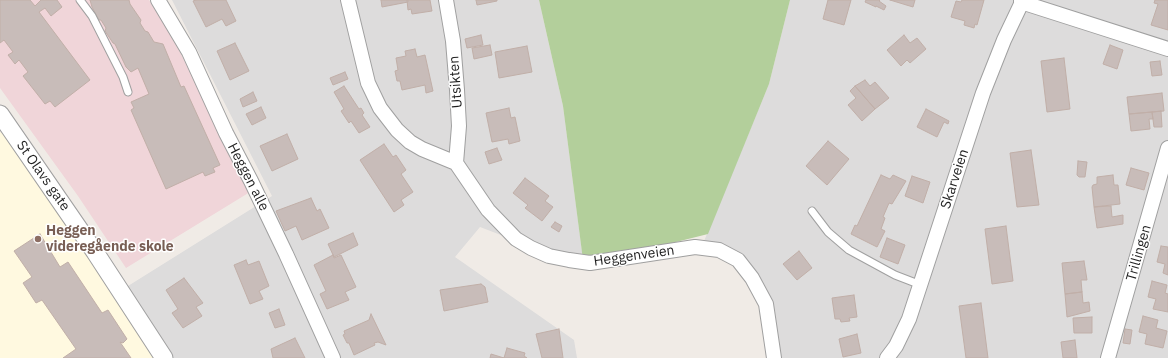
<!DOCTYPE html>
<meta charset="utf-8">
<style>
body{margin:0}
canvas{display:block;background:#f0ebe6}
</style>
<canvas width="1168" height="358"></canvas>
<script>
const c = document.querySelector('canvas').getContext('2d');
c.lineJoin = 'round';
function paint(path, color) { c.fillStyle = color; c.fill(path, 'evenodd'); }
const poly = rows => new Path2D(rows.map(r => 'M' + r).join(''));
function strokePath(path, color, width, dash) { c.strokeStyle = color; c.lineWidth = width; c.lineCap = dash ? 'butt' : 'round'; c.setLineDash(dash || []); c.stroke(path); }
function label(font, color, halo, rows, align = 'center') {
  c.font = font + ' "IBM Plex Sans",sans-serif'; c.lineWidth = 3; c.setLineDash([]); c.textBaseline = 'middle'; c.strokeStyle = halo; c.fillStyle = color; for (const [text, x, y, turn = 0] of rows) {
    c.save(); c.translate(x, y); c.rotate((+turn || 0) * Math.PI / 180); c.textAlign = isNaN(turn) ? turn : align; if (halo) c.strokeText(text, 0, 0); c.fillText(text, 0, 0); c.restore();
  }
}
paint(poly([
 [172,0,539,0,563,106,584,267,480,227,455,257,574,340,577,358,170,358,128,286,272,196],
 [790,0,1168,0,1168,358,769,358,764,313,748,271,702,246,769,84]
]), '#dddcdc');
paint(poly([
 [0,0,149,0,175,42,250,192,126,268,78,196,0,88]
]), '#f0d5d9');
paint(poly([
 [0,132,9,138,107,285,153,358,0,358]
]), '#fff9e0');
paint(poly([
 [539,0,790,0,769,84,708,234,648,249,583,260,563,106]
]), '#b3cf9b');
const building = poly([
 [0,0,30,0,35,6,41,0,57,0,62,7,51,16,45,8,39,12,90,80,55,107,50,101,45,104,23,76,28,72,19,60,15,64,8,55,13,52,4,40,0,43,0,0],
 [90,0,129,0,130,4,141,20,140,23,145,31,148,32,154,42,163,44,181,87,184,86,220,165,213,168,215,172,205,176,203,172,166,189,131,110,134,108,131,102,149,94,138,68,131,72,126,67,115,44,113,43,105,31,106,28,101,20,99,20,92,7,90,0],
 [196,0,226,0,236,21,226,26,222,19,206,27,193,1,196,0],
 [381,0,408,0,408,2,382,7,381,0],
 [407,0,430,0,432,11,412,14,411,9,408,10,407,0],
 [476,0,497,0,497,1,477,5,476,0],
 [828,0,851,0,844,25,823,19,828,0],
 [866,0,880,0,879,1,886,6,884,10,876,6,876,7,865,2,866,0],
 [890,0,915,0,913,7,890,0],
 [962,0,984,0,977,25,975,24,974,28,964,25,965,21,951,17,956,1,961,2,962,0],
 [1155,0,1168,0,1168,30,1151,25,1158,4,1154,3,1155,0],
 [481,35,483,45,467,48,465,39,481,35],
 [904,35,910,43,917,38,926,49,910,63,907,60,901,66,887,50,904,35],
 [235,43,249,71,230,80,217,51,235,43],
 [490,45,492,55,474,59,472,48,490,45],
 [1110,45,1123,50,1117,69,1103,64,1110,45],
 [527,46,532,72,499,78,495,52,527,46],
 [415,49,417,57,425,55,433,91,426,93,425,85,402,90,400,81,397,81,395,71,398,70,396,58,406,56,405,51,415,49],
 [1064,58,1070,109,1047,112,1041,61,1064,58],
 [1160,61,1162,75,1152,76,1150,62,1160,61],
 [345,72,348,79,333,85,330,78,345,72],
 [865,80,870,86,875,82,889,98,875,109,855,86,865,80],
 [344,86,359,109,361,108,364,113,362,115,370,127,359,133,351,121,349,123,341,111,344,109,334,92,344,86],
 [855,86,875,109,862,121,848,105,856,98,850,91,855,86],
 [253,92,257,101,243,107,240,99,253,92],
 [1162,93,1164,111,1129,114,1127,97,1162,93],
 [261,107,266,118,252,125,246,114,261,107],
 [509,108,511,118,515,117,520,141,509,144,508,139,492,142,486,113,509,108],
 [926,109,949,121,948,124,944,122,937,137,917,127,926,109],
 [1161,111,1162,127,1154,127,1152,112,1161,111],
 [1152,112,1153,119,1149,119,1150,129,1131,131,1129,114,1152,112],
 [287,134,298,159,272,171,260,146,287,134],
 [828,141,849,159,827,185,806,166,828,141],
 [384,144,393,157,396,155,406,170,401,174,413,192,401,200,404,205,394,212,360,160,384,144],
 [497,148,502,160,489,164,485,152,497,148],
 [1031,150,1039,205,1017,207,1010,153,1031,150],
 [1078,161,1087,162,1085,177,1079,177,1077,175,1078,161],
 [1131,168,1149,173,1144,190,1126,185,1131,168],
 [881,175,890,179,893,175,906,181,892,204,889,203,883,217,885,218,881,229,885,231,877,247,851,234,855,225,857,226,881,175],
 [1113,175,1114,185,1118,185,1120,204,1094,207,1092,187,1093,185,1097,184,1097,177,1113,175],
 [912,176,930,182,923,203,905,196,912,176],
 [525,178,549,196,545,201,553,207,542,221,525,208,528,205,513,193,525,178],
 [311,198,317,211,320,209,329,228,302,240,296,226,285,231,276,211,311,198],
 [1111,206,1112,217,1123,215,1123,224,1097,228,1094,207,1111,206],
 [555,222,562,226,559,232,551,227,555,222],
 [1006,226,1013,281,992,284,985,229,1006,226],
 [353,233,358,245,334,257,328,244,353,233],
 [40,234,60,267,68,262,102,313,108,310,127,339,123,343,120,342,131,358,63,358,76,349,42,300,36,303,23,283,32,277,14,251,40,234],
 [887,238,905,245,898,264,880,257,887,238],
 [1161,246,1168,247,1168,275,1163,273,1165,264,1157,262,1161,246],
 [799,251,812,268,797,280,783,264,799,251],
 [333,255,334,258,341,255,356,287,345,292,349,300,327,309,320,294,326,291,314,265,333,255],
 [246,260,248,265,259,261,269,286,259,291,263,299,250,304,234,265,246,260],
 [1084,261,1087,280,1081,280,1082,292,1065,294,1062,263,1084,261],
 [184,278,203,303,196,307,202,316,183,328,172,313,178,309,166,290,184,278],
 [1152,281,1167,285,1165,293,1168,294,1168,312,1153,309,1156,299,1148,297,1152,281],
 [481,284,485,287,488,302,444,311,440,290,481,284],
 [1082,292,1083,303,1089,302,1090,311,1067,317,1065,294,1082,292],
 [854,295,857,317,849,318,850,321,841,322,840,319,835,319,832,298,854,295],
 [981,303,988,358,966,358,959,306,981,303],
 [279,309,285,325,275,328,269,313,279,309],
 [371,314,386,345,378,342,374,343,375,345,354,355,349,343,347,343,343,335,345,334,344,331,369,320,371,314],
 [1143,316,1158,320,1156,328,1167,331,1163,348,1145,344,1147,334,1139,332,1143,316],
 [1092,317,1092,333,1074,333,1073,318,1092,317],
 [559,329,563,358,542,358,536,334,559,329],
 [1125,329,1132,330,1130,344,1123,343,1125,329],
 [857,334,861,353,843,357,839,339,857,334],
 [295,338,305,358,273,358,271,349,295,338],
 [1075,340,1077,358,1063,358,1061,342,1075,340],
 [507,348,525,353,524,356,527,358,490,358,491,354,504,358,507,348]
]);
paint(building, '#c8bcb9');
strokePath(building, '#c1afa8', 1);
const service = poly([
 [80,0,92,16,123,77,128,92],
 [812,211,828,232,849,250,895,275,921,285]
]);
const minor = poly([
 [158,0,189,52,226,133,251,181,286,254,333,358],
 [348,0,368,83,380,108,397,130,410,142,422,149,456,163,488,210,516,239,531,248,549,256,569,260,590,263,695,247,719,250,738,260,752,278,766,304,774,358],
 [446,0,453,41,457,90,459,126,456,163],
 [1021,0,1021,2,1168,49],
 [887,358,896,346,909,319,983,93,1004,40,1023,0],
 [1108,358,1168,148]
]);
const tertiary = poly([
 [0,114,95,252,164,358]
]);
strokePath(service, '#a0a0a0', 9);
strokePath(minor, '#a0a0a0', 16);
strokePath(tertiary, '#a0a0a0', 19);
strokePath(service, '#fff', 7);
strokePath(minor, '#fff', 14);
strokePath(tertiary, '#fff', 17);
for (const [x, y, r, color] of [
 [38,239,4,"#8d6e63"]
]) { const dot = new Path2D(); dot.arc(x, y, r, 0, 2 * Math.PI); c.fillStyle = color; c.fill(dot); strokePath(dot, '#fff', 1.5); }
label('14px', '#1f1f1f', '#fff', [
 ["Utsikten",456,82,-94],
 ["St Olavs gate",43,176,55],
 ["Heggen alle",248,177,63],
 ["Skarveien",955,179,-72],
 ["Trillingen",1139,253,-74],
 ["Heggenveien",634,256,-8]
]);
label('bold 14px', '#785e54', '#fff', [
 ["Heggen",46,231],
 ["videregående skole",46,247]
], 'left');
</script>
